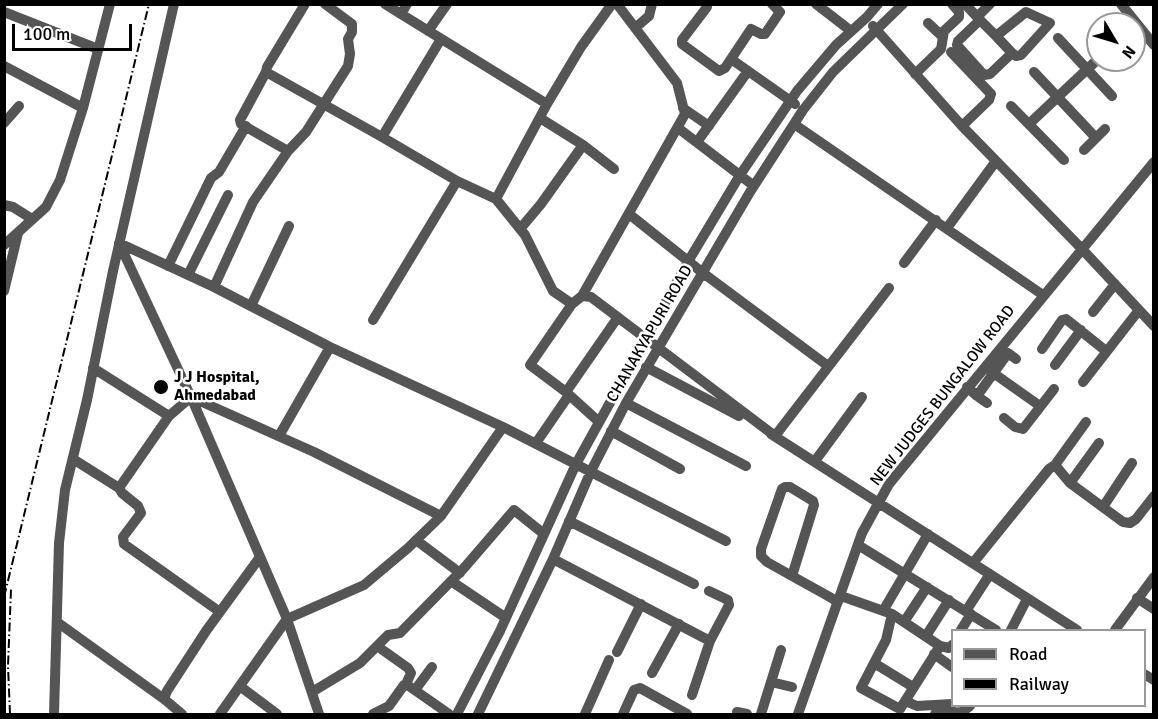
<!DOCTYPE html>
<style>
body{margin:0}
#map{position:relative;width:1158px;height:719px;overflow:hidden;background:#fff;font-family:Signika,sans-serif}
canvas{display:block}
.frame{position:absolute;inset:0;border:6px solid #000;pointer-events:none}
.legend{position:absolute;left:951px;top:629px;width:195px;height:78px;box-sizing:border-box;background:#fff;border:2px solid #999;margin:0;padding:8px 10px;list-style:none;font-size:18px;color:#000}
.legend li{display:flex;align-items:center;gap:12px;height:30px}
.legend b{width:30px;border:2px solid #999}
.north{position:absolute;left:1086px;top:12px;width:60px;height:60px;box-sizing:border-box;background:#fff;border:2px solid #999;border-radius:50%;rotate:128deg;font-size:16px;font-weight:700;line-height:24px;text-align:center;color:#000}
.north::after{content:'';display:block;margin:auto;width:21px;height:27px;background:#000;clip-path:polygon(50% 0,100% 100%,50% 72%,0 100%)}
.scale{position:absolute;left:12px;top:24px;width:120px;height:27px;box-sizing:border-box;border:3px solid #000;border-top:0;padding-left:8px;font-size:18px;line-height:21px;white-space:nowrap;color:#000;-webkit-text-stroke:4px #fff;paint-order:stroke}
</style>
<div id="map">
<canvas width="1158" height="719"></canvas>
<div class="frame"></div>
<ul class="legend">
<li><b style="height:8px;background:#555"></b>Road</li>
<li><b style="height:8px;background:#000"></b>Railway</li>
</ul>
<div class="north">N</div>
<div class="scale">100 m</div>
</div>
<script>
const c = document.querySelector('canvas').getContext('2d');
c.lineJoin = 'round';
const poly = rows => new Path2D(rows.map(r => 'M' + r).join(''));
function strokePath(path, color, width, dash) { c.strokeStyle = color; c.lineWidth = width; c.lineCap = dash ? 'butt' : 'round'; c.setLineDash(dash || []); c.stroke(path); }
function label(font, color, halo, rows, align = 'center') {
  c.font = font + ' Signika,sans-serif'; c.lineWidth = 5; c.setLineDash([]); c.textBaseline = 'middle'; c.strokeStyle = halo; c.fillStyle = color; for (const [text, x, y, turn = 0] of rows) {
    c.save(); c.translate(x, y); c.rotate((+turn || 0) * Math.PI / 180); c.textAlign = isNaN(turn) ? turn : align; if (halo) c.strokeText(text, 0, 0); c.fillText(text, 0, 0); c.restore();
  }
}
strokePath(poly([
 [385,4,401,14,407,4],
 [772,4,780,12,765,34,761,34,751,29,731,59,795,104],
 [816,4,851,31],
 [965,4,980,20,996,36,1012,53,1016,56,1021,55,1050,23,1026,12,996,36],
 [1121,4,1154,45],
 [707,7,682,40,682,44,719,71,725,68,731,59],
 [4,12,98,49],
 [401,14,547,104,496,199,525,235,553,291,572,304,582,296,591,297,775,436,889,288],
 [977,17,990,4],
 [980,20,958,41,957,45,984,75,990,74,1012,53],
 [928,23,943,37],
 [873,26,962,126,1081,248,1154,326],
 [635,28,649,16,652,4],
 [428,31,447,4],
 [1058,38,1112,96],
 [441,39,382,137,457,181],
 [951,52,991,94,989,100,962,126],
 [4,66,83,108],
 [266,72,382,137],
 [1034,72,1096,138],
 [915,74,941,49,944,31,959,17,959,12,952,4],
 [547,104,581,47,612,4],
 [1011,106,1064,160],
 [683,108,709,126],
 [540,118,583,145,614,169],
 [4,123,19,106],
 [794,124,1043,295],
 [1029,124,1098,59],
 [678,128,754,186],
 [697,142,748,71],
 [1084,150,1105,129],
 [288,151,241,124,240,120,266,72,267,67,305,4],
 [4,205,13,207,32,219],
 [629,214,703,273,828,366],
 [947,228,996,161],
 [520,229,541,204,583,145],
 [119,243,214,287,330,347,503,427,726,541],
 [119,243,191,397,287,619,319,714],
 [4,245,46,207,60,180,83,108,110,4],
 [904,263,936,220],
 [168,266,211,178,219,172,246,126],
 [188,275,228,195],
 [214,287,253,202,288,151,306,132,348,66,350,54,348,39,352,32,352,24,325,4],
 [4,291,18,233],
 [582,296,685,114,677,83,617,4],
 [572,304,530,365,566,392,598,421],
 [251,306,289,226],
 [1093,312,1115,284],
 [373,320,457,181,496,199],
 [1042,349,1062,320,1066,319,1106,351],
 [1055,365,1081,330],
 [646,367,739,416],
 [93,368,169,416,191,397,314,452,441,516,503,427],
 [989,370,1040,406],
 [1083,382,1139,310],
 [967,387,977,396,1008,353,1016,359],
 [566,392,618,317],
 [977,396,987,403],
 [626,403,746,466],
 [169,416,119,488,122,493,138,506,141,513,123,537,124,544,220,612],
 [1004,418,1015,427,1023,429,1054,389],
 [611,431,680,469],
 [771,434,1077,630],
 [279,436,330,347],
 [536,443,569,395],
 [73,459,119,488],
 [815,461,862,397],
 [1055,465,1086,422],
 [1070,483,1099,443],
 [1103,507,1132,463],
 [569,521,694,584],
 [416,540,460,573],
 [858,545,996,630],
 [553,559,710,641],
 [973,563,1049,469,1055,465,1070,483,1123,522,1130,523,1136,519,1154,496],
 [792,576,814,505,813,501,790,487,785,487,782,489,761,549,761,556,767,562,792,576,828,596,838,602],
 [451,581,506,618],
 [841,596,892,614,940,646,900,709,861,688,886,640,892,614],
 [1137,598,1154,609],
 [883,611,928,534],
 [966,611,990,574],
 [57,622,164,699],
 [904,622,927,587],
 [961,630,971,614],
 [1011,630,1027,599],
 [1115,630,1154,577],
 [926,636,949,600],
 [377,646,408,668,411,673,406,684],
 [940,646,949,648,952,645],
 [617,652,641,604],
 [934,654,952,667],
 [874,663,913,687],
 [652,673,679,624],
 [1144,674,1154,680],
 [771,682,792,687],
 [241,687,277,714],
 [415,690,432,667],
 [312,692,360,663,388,635,400,633,464,568,514,510,544,534],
 [692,695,710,641,729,605,728,600,709,591],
 [905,701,917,706,952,704],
 [737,712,747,714],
 [54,714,59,543,65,490,87,400,113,271,174,4],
 [182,714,164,699,167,691,206,631,260,557],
 [220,714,287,619,364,585,408,548,441,516],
 [373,714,389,706,404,685,406,684,449,714],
 [457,714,500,631,576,464,689,260,740,175,797,91,836,45,867,17,878,4],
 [478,714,553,559,591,471,626,403,750,192,803,110,833,72,903,4],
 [585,714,609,660],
 [623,714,634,690,640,688,687,714],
 [761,714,781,650],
 [798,714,862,533,889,484,1154,162],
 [935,714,962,712,970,706]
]), '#555', 10);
strokePath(poly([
 [4,597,149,4],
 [10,714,8,666,11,589]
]), '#000', 2, [9, 3, 1.5, 3]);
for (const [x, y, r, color] of [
 [161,387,8,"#000"]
]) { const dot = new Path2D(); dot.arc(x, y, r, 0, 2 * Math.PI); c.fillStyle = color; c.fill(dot); strokePath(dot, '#fff', 2); }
label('16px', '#000', '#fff', [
 ["CHANAKYAPURI ROAD",650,334,-60],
 ["NEW JUDGES BUNGALOW ROAD",943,396,-52]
]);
label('bold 16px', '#000', '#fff', [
 ["J J Hospital,",174,378],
 ["Ahmedabad",174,396]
], 'left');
</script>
